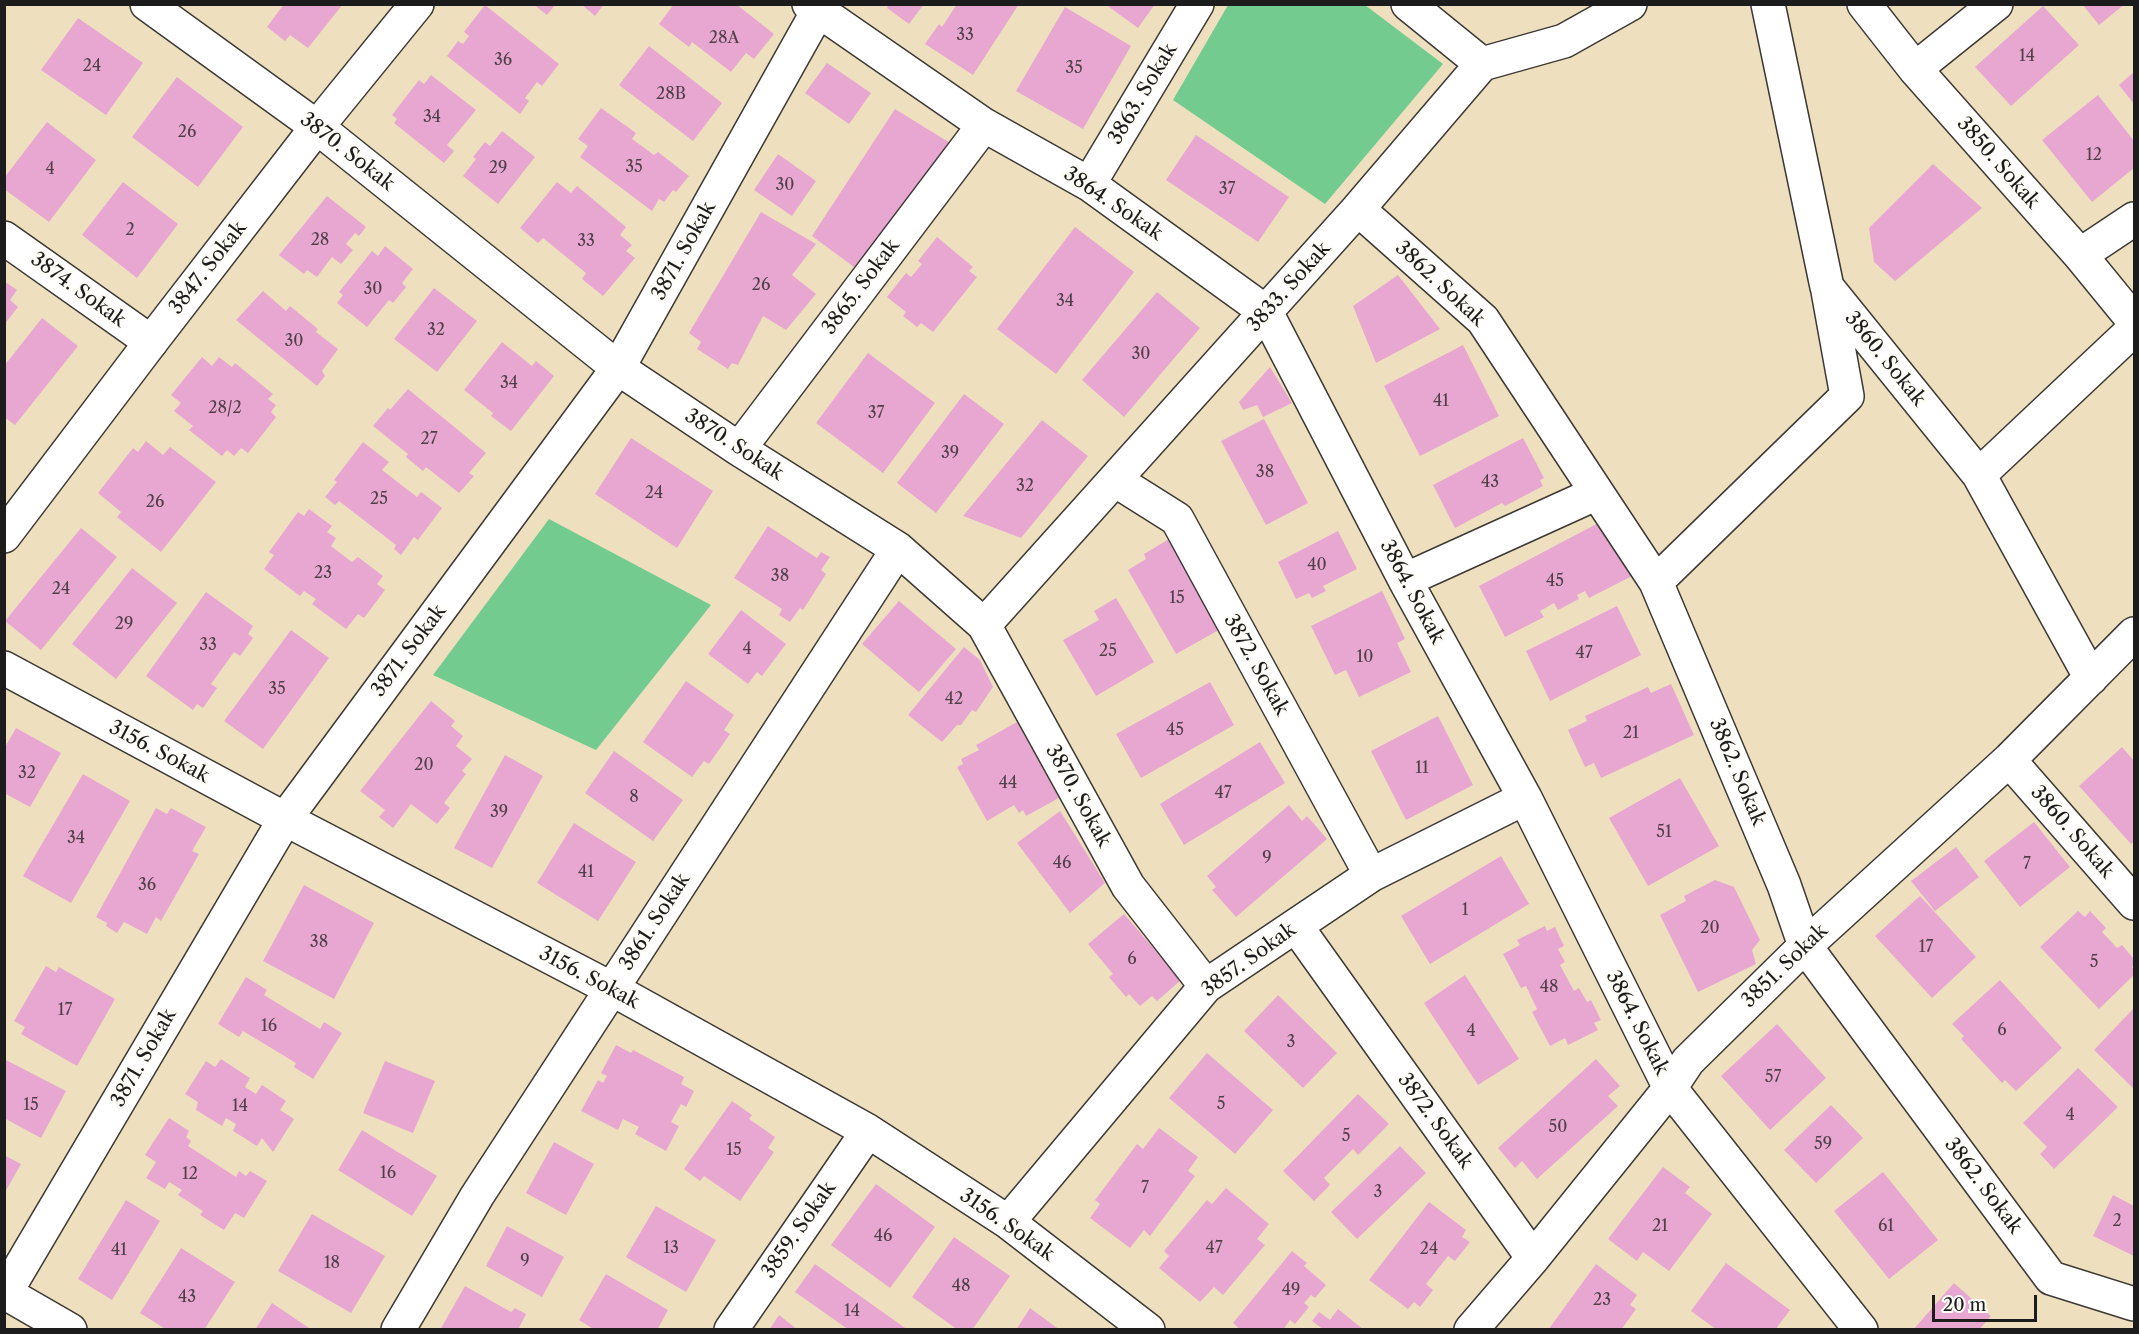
<!DOCTYPE html>
<style>
body{margin:0}
#map{position:relative;width:2139px;height:1334px;overflow:hidden;background:#eee0bf;font-family:"Libre Caslon Text",serif}
canvas{display:block}
.frame{position:absolute;inset:0;border:6px solid #1c1c1c;pointer-events:none}
.scale{position:absolute;left:1932px;top:1295px;width:105px;height:27px;box-sizing:border-box;border:3px solid #1c1c1c;border-top:0;padding-left:8px;font-size:18px;line-height:21px;white-space:nowrap;color:#1c1c1c;-webkit-text-stroke:4px #fdfcf7;paint-order:stroke}
</style>
<div id="map">
<canvas width="2139" height="1334"></canvas>
<div class="frame"></div>
<div class="scale">20 m</div>
</div>
<script>
const c = document.querySelector('canvas').getContext('2d');
c.lineJoin = 'round';
function paint(path, color) { c.fillStyle = color; c.fill(path, 'evenodd'); }
const poly = rows => new Path2D(rows.map(r => 'M' + r).join(''));
function strokePath(path, color, width, dash) { c.strokeStyle = color; c.lineWidth = width; c.lineCap = dash ? 'butt' : 'round'; c.setLineDash(dash || []); c.stroke(path); }
function label(font, color, halo, rows, align = 'center') {
  c.font = font + ' "Libre Caslon Text",serif'; c.lineWidth = 5; c.setLineDash([]); c.textBaseline = 'middle'; c.strokeStyle = halo; c.fillStyle = color; for (const [text, x, y, turn = 0] of rows) {
    c.save(); c.translate(x, y); c.rotate((+turn || 0) * Math.PI / 180); c.textAlign = isNaN(turn) ? turn : align; if (halo) c.strokeText(text, 0, 0); c.fillText(text, 0, 0); c.restore();
  }
}
paint(poly([
 [1228,5,1365,5,1443,64,1325,204,1173,100],
 [549,519,711,605,596,750,433,675]
]), '#74cb90');
paint(poly([
 [284,4,343,4,308,48,290,35,285,41,267,27],
 [533,4,556,4,547,15],
 [581,4,604,4,595,16],
 [674,4,736,4,774,34,754,59,746,53,731,72,692,42,689,47,659,24],
 [889,4,924,4,909,24,887,8],
 [957,4,1019,4,973,75,925,44,939,24,942,27],
 [1105,4,1155,4,1138,28],
 [2082,4,2125,4,2099,25],
 [485,5,559,64,542,86,537,82,525,98,529,101,520,114,447,56,458,41,463,44,469,36,464,32],
 [2043,6,2079,45,2011,106,1975,67],
 [1065,7,1131,46,1083,129,1016,91],
 [78,18,143,63,106,115,41,70],
 [649,46,722,103,693,141,619,85],
 [827,63,871,93,849,124,805,93],
 [2134,72,2134,104,2119,85],
 [431,75,476,110,447,145,454,151,444,163,394,123,397,119,392,115,419,80,424,84],
 [177,77,243,127,198,187,132,137],
 [2098,95,2134,141,2134,168,2092,202,2042,140],
 [601,108,636,133,632,139,654,155,658,152,689,176,676,192,673,190,664,202,659,199,652,211,580,157,588,146,578,139],
 [895,109,955,146,854,267,812,236],
 [47,122,96,160,49,222,4,189,4,178],
 [502,131,535,157,498,204,463,176,476,159,473,157,485,142,490,146],
 [1196,135,1289,197,1258,242,1166,180],
 [778,154,816,181,792,216,754,190],
 [1933,164,1982,208,1895,281,1874,262,1869,228],
 [123,182,178,224,137,278,82,235],
 [557,182,571,193,577,186,626,227,620,235,632,245,626,251,635,258,603,296,582,279,586,273,543,238,538,243,520,228],
 [327,196,366,227,359,236,355,233,346,244,353,250,341,264,332,257,317,277,307,270,304,274,279,255],
 [761,212,816,244,792,275,816,294,786,330,763,316,738,365,732,363,728,369,697,349,701,342,689,333],
 [1075,227,1134,272,1056,374,997,329],
 [937,237,973,267,969,271,977,277,933,332,921,323,917,327,903,316,906,312,887,297,906,273,911,277,922,264,918,261],
 [385,246,413,269,402,283,406,287,393,303,389,300,367,327,337,303,343,295,339,292,372,251,378,256],
 [1398,275,1440,329,1376,363,1353,306],
 [4,281,17,290,10,300,18,307,4,325],
 [434,288,477,321,437,372,394,339],
 [263,291,286,311,290,306,318,329,316,332,338,349,322,371,325,376,317,386,236,320],
 [1157,292,1200,328,1124,417,1082,380],
 [42,318,78,346,15,425,4,417,4,366],
 [502,342,532,366,536,361,554,376,511,431,491,416,493,413,464,390],
 [1463,345,1499,416,1420,456,1384,386],
 [868,353,935,403,883,473,816,423],
 [202,357,212,366,219,357,232,367,235,363,273,394,268,399,276,405,271,412,276,417,248,453,241,448,234,456,227,450,222,456,189,430,193,426,174,411,181,403,171,395],
 [1270,367,1292,403,1263,417,1257,405,1243,410,1239,402],
 [408,389,486,453,469,473,474,476,459,493,426,467,423,471,406,457,408,454,373,426,388,408,390,410],
 [964,394,1004,424,936,513,897,483],
 [1264,419,1308,503,1266,525,1221,441],
 [1042,420,1088,456,1021,538,963,516],
 [631,438,713,491,677,548,595,494],
 [1523,438,1544,478,1540,480,1543,486,1505,506,1502,503,1455,528,1433,485],
 [146,441,163,455,170,447,216,482,161,552,117,517,121,512,98,493,133,448,138,452],
 [363,442,389,462,382,470,417,497,421,492,442,508,418,540,414,537,401,555,394,549,396,545,339,501,335,505,325,497,337,482,334,480],
 [309,509,332,526,327,532,336,538,331,546,352,562,358,557,383,576,377,584,385,590,364,618,358,614,346,629,312,604,316,599,304,591,300,596,264,569,274,555,269,552,298,512,304,516],
 [1604,520,1632,576,1589,598,1585,591,1577,595,1579,599,1558,610,1554,603,1540,611,1544,617,1505,637,1479,586],
 [768,526,817,558,821,552,830,557,821,570,826,574,803,610,800,608,790,622,779,615,782,609,734,578],
 [81,528,117,557,41,650,5,621],
 [1338,531,1357,569,1323,586,1326,591,1312,598,1309,593,1296,599,1278,562],
 [1174,536,1226,626,1176,654,1128,570,1146,559,1144,554],
 [132,568,177,603,116,679,72,644],
 [1382,591,1405,639,1397,643,1411,672,1359,697,1346,670,1335,675,1311,626],
 [206,592,253,626,248,634,253,638,240,656,234,652,211,684,217,688,203,708,197,704,193,710,146,676],
 [1116,598,1154,662,1096,696,1063,640,1099,620,1094,611],
 [899,601,956,649,919,692,862,644],
 [1617,606,1641,655,1550,701,1526,651],
 [741,610,786,644,762,676,757,672,748,684,708,654],
 [291,630,329,658,263,749,224,721],
 [964,647,980,660,993,687,976,712,972,710,961,725,957,725,942,742,908,715],
 [686,681,734,715,724,730,730,734,709,764,704,761,692,777,643,742],
 [1210,682,1234,725,1141,778,1116,734],
 [1671,684,1694,735,1601,778,1594,763,1585,767,1568,730,1587,721,1585,716,1648,687,1651,693],
 [431,701,455,721,451,726,463,736,456,746,472,759,462,771,466,774,444,803,450,808,437,824,411,804,393,828,379,817,385,810,360,791],
 [1438,716,1473,785,1406,820,1371,751],
 [1017,722,1059,798,1026,816,1023,810,1019,813,1014,805,987,821,957,767,963,764,961,759,979,750,976,745],
 [16,728,61,753,30,807,4,793,4,749],
 [1260,742,1285,783,1184,845,1160,804],
 [2122,747,2134,761,2134,841,2131,844,2079,786],
 [614,751,683,800,653,841,585,793],
 [505,755,543,776,492,868,454,848],
 [83,774,130,801,71,903,23,876],
 [1680,778,1719,846,1648,886,1609,818],
 [1289,805,1302,821,1307,816,1327,839,1236,917,1212,890,1216,887,1207,876],
 [156,808,167,814,171,808,206,827,192,851,199,854,161,921,156,917,147,934,124,922,117,933,106,926,107,923,96,917],
 [1060,811,1105,883,1070,913,1017,843],
 [2034,822,2070,867,2020,907,1984,861],
 [574,823,636,862,598,921,537,883],
 [1956,847,1979,877,1935,911,1911,881],
 [1501,856,1529,904,1430,964,1401,916],
 [1715,880,1734,887,1760,940,1752,950,1756,964,1698,992,1660,915,1686,901,1684,896],
 [304,885,374,923,334,999,263,961],
 [1920,896,1976,957,1932,998,1875,936],
 [2078,911,2085,917,2090,911,2106,928,2102,932,2117,948,2122,945,2134,959,2134,964,2132,967,2134,970,2134,975,2099,1009,2040,947],
 [1124,914,1181,980,1157,1001,1152,996,1140,1006,1129,994,1126,997,1109,977,1113,974,1088,944],
 [1545,926,1547,931,1555,927,1564,946,1558,949,1565,962,1560,965,1574,991,1579,988,1587,1002,1591,1000,1601,1020,1594,1023,1598,1030,1568,1045,1565,1038,1550,1046,1532,1012,1537,1009,1526,986,1521,988,1503,954,1520,945,1517,940],
 [46,966,56,972,59,967,115,999,77,1066,21,1034,25,1027,14,1021],
 [1465,975,1519,1059,1478,1085,1424,1003],
 [246,977,267,990,264,995,320,1029,324,1022,342,1033,313,1079,294,1067,296,1063,243,1031,239,1037,218,1024],
 [2000,980,2062,1048,2016,1091,2005,1080,2002,1083,1961,1039,1964,1036,1952,1024],
 [1278,995,1337,1053,1303,1088,1244,1031],
 [2134,1008,2134,1087,2133,1088,2094,1050],
 [1777,1024,1826,1078,1770,1130,1721,1076],
 [616,1045,631,1053,633,1050,684,1077,681,1084,694,1091,686,1107,681,1104,671,1122,679,1126,666,1151,635,1134,639,1127,623,1119,618,1130,581,1111,598,1080,603,1083,607,1076,601,1073],
 [1207,1053,1273,1110,1235,1154,1169,1098],
 [4,1059,66,1091,41,1138,4,1118],
 [221,1059,250,1078,245,1087,256,1094,262,1085,286,1101,280,1110,294,1119,273,1152,262,1138,257,1146,233,1131,236,1124,226,1118,222,1126,196,1110,198,1102,185,1094,206,1061,215,1067],
 [1596,1059,1620,1086,1608,1096,1618,1106,1537,1179,1522,1161,1515,1168,1498,1148],
 [385,1061,435,1081,413,1133,363,1113],
 [2078,1068,2118,1107,2054,1169,2040,1154,2047,1147,2023,1123],
 [1358,1094,1389,1124,1358,1155,1353,1149,1324,1178,1330,1185,1314,1201,1283,1171],
 [732,1101,752,1115,749,1119,775,1137,768,1148,774,1152,740,1201,704,1176,700,1181,684,1169],
 [1831,1105,1863,1138,1816,1183,1784,1150],
 [169,1118,189,1131,186,1137,191,1141,188,1146,236,1177,239,1171,246,1176,250,1171,267,1181,244,1218,235,1213,224,1230,200,1215,203,1211,178,1195,182,1190,169,1182,165,1189,146,1178,156,1162,145,1155],
 [1159,1128,1198,1157,1188,1171,1195,1176,1150,1236,1144,1230,1130,1248,1090,1218,1100,1204,1095,1200,1137,1144,1143,1149],
 [362,1130,437,1176,412,1216,338,1170],
 [554,1142,594,1164,566,1215,526,1193],
 [1400,1146,1426,1173,1357,1239,1331,1212],
 [4,1155,21,1164,4,1194],
 [1663,1167,1690,1187,1685,1193,1712,1214,1669,1271,1643,1252,1637,1261,1608,1239],
 [1883,1172,1938,1240,1889,1279,1834,1211],
 [876,1184,935,1227,890,1288,831,1245],
 [1226,1188,1269,1224,1257,1239,1265,1245,1223,1295,1214,1287,1200,1302,1159,1268,1169,1256,1164,1251,1207,1200,1212,1204],
 [2113,1195,2134,1206,2134,1256,2093,1236],
 [126,1200,160,1221,112,1300,78,1279],
 [1429,1202,1466,1230,1462,1237,1470,1242,1455,1261,1448,1256,1426,1284,1433,1290,1420,1307,1414,1302,1408,1309,1369,1280],
 [656,1206,716,1240,686,1292,626,1257],
 [312,1214,385,1256,351,1313,278,1271],
 [507,1226,564,1257,542,1297,486,1266],
 [954,1237,1010,1276,972,1330,958,1330,912,1297],
 [181,1248,235,1282,204,1330,167,1330,140,1313],
 [1292,1251,1307,1263,1304,1266,1326,1285,1315,1298,1311,1295,1304,1303,1309,1307,1295,1324,1290,1320,1283,1330,1241,1330,1233,1323],
 [1726,1263,1790,1310,1775,1330,1717,1330,1691,1311],
 [815,1264,908,1330,849,1330,795,1292],
 [1596,1264,1637,1295,1630,1305,1636,1309,1621,1330,1548,1330],
 [606,1274,668,1310,657,1330,595,1330,579,1320],
 [1954,1283,1991,1316,1979,1330,1913,1330],
 [465,1286,511,1312,515,1308,526,1314,518,1330,440,1330],
 [272,1303,312,1330,255,1330],
 [1030,1308,1060,1330,1016,1330],
 [1338,1309,1364,1330,1324,1330,1312,1321,1319,1312,1330,1320],
 [779,1315,798,1330,769,1330]
]), '#e8a7d0');
const street = poly([
 [147,4,317,127,618,368,739,449,898,549,984,625,1128,886,1206,986],
 [809,4,984,125,1089,184,1266,312,1405,580,1525,798,1670,1088,1861,1330],
 [1408,4,1482,64],
 [1768,4,1827,287,1979,475,2091,678],
 [1864,4,1915,69,2080,255,2134,321],
 [1915,69,1996,4],
 [1089,184,1197,4],
 [1358,209,1483,320,1656,582,1784,885,1805,946,2051,1278,2134,1304],
 [4,238,151,342],
 [2080,255,2134,219],
 [739,449,984,125],
 [1979,475,2134,329],
 [1115,480,1177,519,1371,875],
 [1405,580,1597,493],
 [1656,582,1847,396,1828,291],
 [984,625,1358,209,1482,64,1564,41,1630,4],
 [4,668,285,819,612,989,868,1131,1008,1222,1148,1330],
 [2009,760,2134,903],
 [1296,926,1533,1258],
 [1008,1222,1206,986,1371,875,1525,798],
 [4,1292,70,1330],
 [4,1295,285,819,618,368,818,11],
 [398,1330,477,1196,898,549],
 [731,1330,868,1131],
 [1471,1330,1533,1258,1670,1088,1688,1061,1805,946,2009,760,2134,634]
]);
const secondary = poly([
 [4,536,151,342,317,127,417,4]
]);
strokePath(street, '#3c3934', 36);
strokePath(secondary, '#3c3934', 36);
strokePath(street, '#fff', 33);
strokePath(secondary, '#fff', 33);
label('16px', '#4f3f49', null, [
 ["33",965,35],
 ["28A",724,38],
 ["14",2027,56],
 ["36",503,60],
 ["24",92,66],
 ["35",1074,68],
 ["28B",671,94],
 ["34",432,117],
 ["26",187,132],
 ["12",2094,155],
 ["35",634,167],
 ["29",498,168],
 ["4",50,169],
 ["30",785,185],
 ["37",1227,189],
 ["2",130,230],
 ["28",320,240],
 ["33",586,241],
 ["26",761,285],
 ["30",373,289],
 ["34",1065,301],
 ["32",436,330],
 ["30",294,341],
 ["30",1141,354],
 ["34",509,383],
 ["41",1441,401],
 ["28/2",225,408],
 ["37",876,413],
 ["27",429,439],
 ["39",950,453],
 ["38",1265,472],
 ["43",1490,482],
 ["32",1025,486],
 ["24",654,493],
 ["25",379,499],
 ["26",155,502],
 ["40",1317,565],
 ["23",323,573],
 ["38",780,576],
 ["45",1555,581],
 ["24",61,589],
 ["15",1177,598],
 ["29",124,624],
 ["33",208,645],
 ["4",747,649],
 ["25",1108,651],
 ["47",1584,653],
 ["10",1365,657],
 ["35",277,689],
 ["42",954,699],
 ["45",1175,730],
 ["21",1631,733],
 ["20",424,765],
 ["11",1422,768],
 ["32",27,773],
 ["44",1008,783],
 ["47",1223,793],
 ["8",634,797],
 ["39",499,812],
 ["51",1664,832],
 ["34",76,838],
 ["9",1267,858],
 ["46",1062,863],
 ["7",2027,864],
 ["41",586,872],
 ["36",147,885],
 ["1",1465,910],
 ["20",1710,928],
 ["38",319,942],
 ["17",1926,947],
 ["6",1132,959],
 ["5",2094,962],
 ["48",1549,987],
 ["17",65,1010],
 ["16",269,1026],
 ["6",2002,1030],
 ["4",1471,1031],
 ["3",1291,1042],
 ["57",1773,1077],
 ["5",1221,1104],
 ["15",31,1105],
 ["14",240,1106],
 ["4",2070,1115],
 ["50",1558,1127],
 ["5",1346,1136],
 ["59",1823,1144],
 ["15",734,1150],
 ["16",388,1173],
 ["12",190,1174],
 ["7",1145,1188],
 ["3",1378,1192],
 ["2",2117,1221],
 ["21",1660,1226],
 ["61",1886,1226],
 ["46",883,1236],
 ["13",671,1248],
 ["47",1214,1248],
 ["24",1429,1249],
 ["41",119,1250],
 ["9",525,1261],
 ["18",332,1263],
 ["48",961,1286],
 ["49",1291,1290],
 ["43",187,1297],
 ["23",1602,1300],
 ["14",852,1311]
]);
label('20px', '#1c1c1c', '#fdfcf7', [
 ["3863. Sokak",1143,94,-59],
 ["3870. Sokak",347,152,38],
 ["3850. Sokak",1998,163,49],
 ["3864. Sokak",1113,204,34],
 ["3871. Sokak",684,251,-61],
 ["3847. Sokak",208,268,-52],
 ["3862. Sokak",1440,284,43],
 ["3865. Sokak",861,287,-53],
 ["3833. Sokak",1289,287,-48],
 ["3874. Sokak",78,290,36],
 ["3860. Sokak",1885,359,51],
 ["3870. Sokak",734,445,33],
 ["3864. Sokak",1412,592,62],
 ["3871. Sokak",409,651,-53],
 ["3872. Sokak",1256,665,61],
 ["3156. Sokak",159,752,28],
 ["3862. Sokak",1737,772,67],
 ["3870. Sokak",1078,796,61],
 ["3860. Sokak",2072,832,49],
 ["3861. Sokak",655,922,-57],
 ["3857. Sokak",1249,960,-36],
 ["3851. Sokak",1785,966,-44],
 ["3156. Sokak",589,978,28],
 ["3864. Sokak",1637,1023,63],
 ["3871. Sokak",144,1058,-60],
 ["3872. Sokak",1435,1121,54],
 ["3862. Sokak",1983,1186,53],
 ["3156. Sokak",1007,1225,35],
 ["3859. Sokak",799,1230,-55]
]);
</script>
